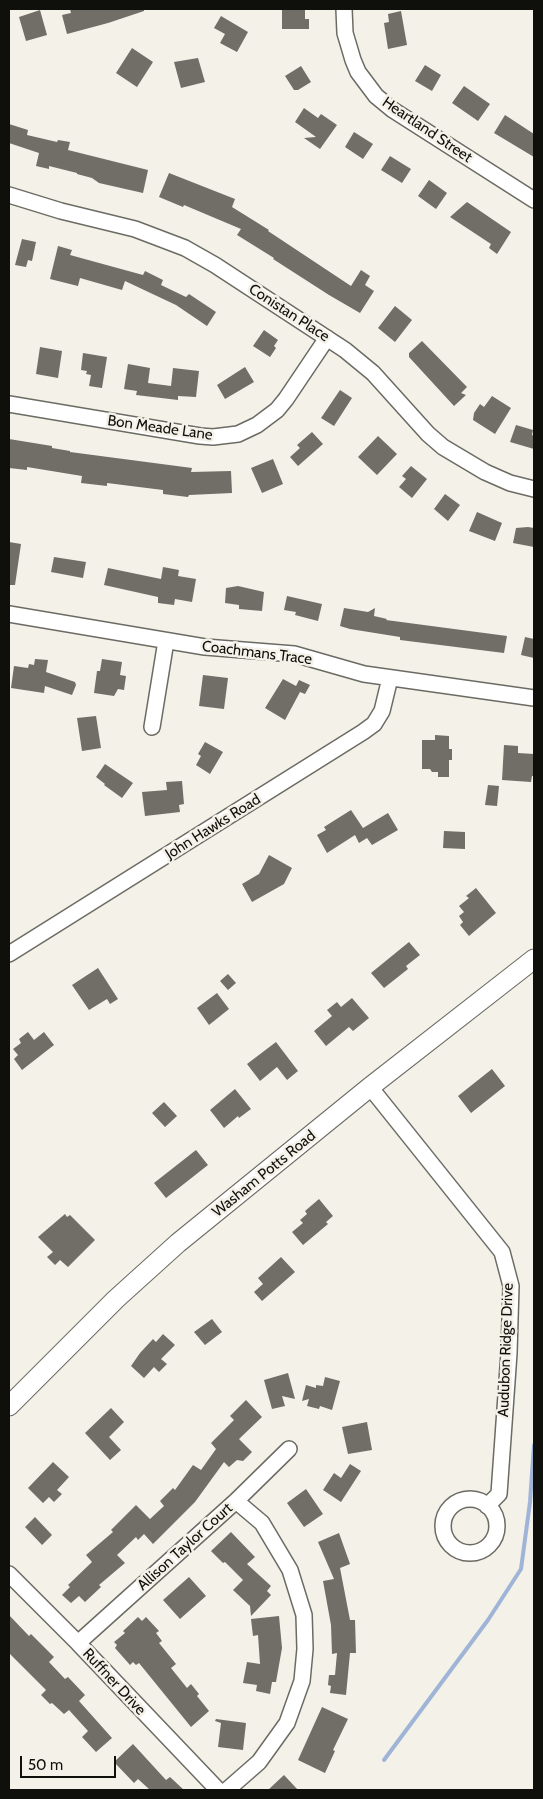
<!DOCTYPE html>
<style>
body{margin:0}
#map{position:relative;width:543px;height:1799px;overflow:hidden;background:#f3f1e8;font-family:Cabin,sans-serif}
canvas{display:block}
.frame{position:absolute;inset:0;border:10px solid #0f0f0c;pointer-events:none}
.scale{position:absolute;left:20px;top:1756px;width:96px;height:22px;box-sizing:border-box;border:2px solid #0f0f0c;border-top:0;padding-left:6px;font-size:15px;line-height:18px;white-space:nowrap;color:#0f0f0c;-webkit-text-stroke:4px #f3f1e8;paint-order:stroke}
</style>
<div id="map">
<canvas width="543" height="1799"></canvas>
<div class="frame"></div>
<div class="scale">50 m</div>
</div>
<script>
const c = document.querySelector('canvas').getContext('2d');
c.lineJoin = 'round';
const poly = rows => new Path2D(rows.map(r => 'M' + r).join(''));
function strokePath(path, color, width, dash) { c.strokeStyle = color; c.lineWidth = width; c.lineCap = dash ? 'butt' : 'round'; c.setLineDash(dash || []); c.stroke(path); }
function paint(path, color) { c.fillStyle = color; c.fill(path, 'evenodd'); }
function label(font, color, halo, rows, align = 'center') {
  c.font = font + ' Cabin,sans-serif'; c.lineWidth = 5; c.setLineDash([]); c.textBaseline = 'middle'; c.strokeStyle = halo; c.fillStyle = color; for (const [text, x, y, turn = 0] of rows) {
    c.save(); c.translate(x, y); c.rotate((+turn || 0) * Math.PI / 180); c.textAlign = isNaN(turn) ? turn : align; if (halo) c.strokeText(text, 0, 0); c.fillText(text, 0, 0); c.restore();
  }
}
strokePath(poly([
 [384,1760,488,1620,521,1569,530,1502,534,1445]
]), '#9fb4d6', 4);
paint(poly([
 [70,9,144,9,144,11,108,23,67,34,62,15,71,13],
 [282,9,305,9,305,19,309,19,309,29,282,29],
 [40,10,47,35,26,41,19,17],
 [401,11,407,45,388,49,384,23,389,22,388,14],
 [221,16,248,32,237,52,220,43,225,34,214,28],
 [132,48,153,62,137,87,116,73],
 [198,58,205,82,181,88,174,62],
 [425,65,441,75,432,91,415,81],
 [301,66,311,82,298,90,294,90,285,76],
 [464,86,490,104,478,121,452,103],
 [304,108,318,118,321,114,337,125,320,149,304,138,316,137,295,122],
 [505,115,534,134,534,157,494,133],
 [9,124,28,130,27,135,57,142,58,140,70,142,68,150,148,170,143,193,99,183,92,178,77,174,77,173,49,166,49,169,36,166,39,153,9,143],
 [354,132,373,144,363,159,345,147],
 [390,156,411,169,402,183,381,170],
 [169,173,235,199,232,207,269,230,268,231,351,286,361,270,370,276,365,285,374,291,360,313,329,295,273,259,274,258,237,235,241,229,184,205,183,207,159,197],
 [429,180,447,193,436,209,418,196],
 [467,202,511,232,497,254,489,248,491,244,450,217],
 [22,239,36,242,32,261,28,260,26,267,15,265],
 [58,246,72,250,70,255,143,275,145,271,163,280,161,285,186,297,189,294,216,312,207,326,176,305,125,281,122,290,80,278,78,286,50,279],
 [395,306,412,320,395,342,378,328],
 [264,330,278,340,274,346,276,348,270,357,253,346],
 [422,341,467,387,461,393,466,395,454,406,409,357,409,353],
 [40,347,62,351,58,378,36,374],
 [83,353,107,357,102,388,89,386,91,375,86,374,87,371,81,370],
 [128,364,150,368,148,383,171,386,173,368,199,371,196,397,178,396,178,400,136,395,137,391,124,389],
 [245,367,254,382,225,399,217,385],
 [340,390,352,398,334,426,321,418],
 [492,396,511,408,495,434,473,420,474,413,480,404,484,407],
 [516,425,533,430,532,435,534,436,534,449,510,442],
 [312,432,323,444,298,466,290,457,300,448,297,445],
 [378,436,397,454,377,475,358,457],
 [9,439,52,446,52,448,70,451,70,452,192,468,191,472,231,471,232,493,189,495,188,497,163,494,163,490,107,483,107,486,81,483,82,476,27,467,27,470,9,468],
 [273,459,283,484,262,493,251,468],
 [411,466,427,479,412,498,399,487,406,479,402,476],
 [445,494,460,505,448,521,434,509],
 [477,512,502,523,495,541,469,531],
 [528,527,534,528,534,547,513,543,516,528],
 [9,542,21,544,15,585,9,585],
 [54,557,86,562,83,578,51,572],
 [163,567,179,570,178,576,196,579,192,602,175,599,174,605,158,603,158,597,104,585,108,568,161,579],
 [238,586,264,592,262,611,239,609,239,605,225,603,226,588],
 [287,596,322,604,318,621,295,615,296,612,284,610],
 [344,608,368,612,375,608,374,616,387,619,386,620,507,636,504,653,400,640,400,637,350,629,340,626],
 [525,637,534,639,534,658,521,655],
 [35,659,48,660,46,672,75,682,76,685,72,695,45,686,44,693,11,688,14,666,28,668,29,664,34,665],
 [102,659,122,662,120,675,126,676,124,690,118,689,114,696,94,693,97,671,100,671],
 [203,675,228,678,224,709,199,706],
 [283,679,296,686,299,680,310,685,305,694,300,692,285,720,265,708],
 [96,716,101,748,82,751,77,718],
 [435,735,449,736,449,749,452,749,452,760,449,760,449,777,438,777,438,772,432,772,430,769,422,769,422,740,435,740],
 [205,742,223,752,210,774,196,765,201,756,198,754],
 [504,745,518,746,518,753,534,754,534,776,532,776,531,782,502,780],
 [105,764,133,783,122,798,104,785,105,784,96,777],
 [182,781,184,804,179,805,180,812,145,816,142,792,167,790,166,782],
 [488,785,499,786,497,806,485,805],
 [351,810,363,828,388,813,398,830,372,845,367,838,359,843,355,835,327,853,317,835,326,830,324,827],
 [444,831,465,832,465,849,443,848],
 [269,855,292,868,284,884,252,902,242,884,259,874],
 [476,888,496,913,469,936,460,925,463,922,459,916,464,912,459,906,469,898,466,896],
 [409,942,420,955,406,966,408,969,384,988,371,973],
 [98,968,118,999,110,1004,107,999,89,1010,72,985],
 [228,974,236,983,228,990,220,981],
 [217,993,229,1009,209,1025,197,1008],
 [352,998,369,1018,353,1031,349,1027,326,1046,314,1031,332,1016,327,1010,337,1002,341,1007],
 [28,1032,34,1040,44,1032,54,1045,22,1070,14,1059,18,1055,13,1049,21,1043,19,1039],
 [276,1042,298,1071,287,1080,277,1067,260,1081,247,1064],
 [492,1069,505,1086,471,1113,458,1096],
 [235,1089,251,1109,239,1118,238,1116,224,1128,210,1110],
 [164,1102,177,1116,165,1127,152,1113],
 [196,1150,208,1165,166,1198,154,1183],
 [319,1199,333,1216,326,1222,328,1224,303,1245,292,1232,303,1223,300,1220,307,1214,305,1211],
 [65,1214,67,1217,70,1215,95,1240,68,1267,60,1260,55,1265,47,1257,53,1252,38,1237],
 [281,1257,295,1272,262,1301,254,1292,263,1284,258,1278],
 [212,1319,222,1332,205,1345,194,1332],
 [163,1334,175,1345,161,1359,167,1364,159,1372,154,1367,144,1378,131,1366,140,1353,153,1339,156,1342],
 [288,1373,295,1399,282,1396,285,1406,272,1409,264,1380],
 [325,1377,340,1381,332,1410,320,1406,319,1409,307,1406,309,1399,302,1401,306,1385,316,1388,316,1385,323,1386],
 [246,1400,262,1417,239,1439,252,1452,243,1461,237,1460,229,1467,224,1462,195,1502,153,1544,144,1534,138,1540,136,1537,117,1555,125,1563,99,1585,101,1587,85,1602,79,1596,71,1603,62,1595,70,1587,68,1585,92,1562,86,1555,113,1532,111,1530,136,1505,150,1519,164,1506,160,1501,173,1488,175,1490,193,1465,201,1470,216,1449,211,1443,234,1420,230,1416],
 [111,1408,124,1422,109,1437,121,1450,110,1460,85,1433],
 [367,1422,372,1450,348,1454,342,1427],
 [53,1462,69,1477,57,1490,62,1494,54,1502,49,1497,43,1503,28,1488],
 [350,1464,361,1471,341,1502,323,1490,334,1473,341,1478],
 [306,1489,323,1514,304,1527,287,1503],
 [35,1517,52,1535,42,1545,25,1527],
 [231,1532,255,1557,247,1564,271,1586,267,1591,271,1595,251,1616,250,1606,233,1590,243,1580,225,1562,223,1563,211,1551],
 [339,1533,350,1564,340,1568,350,1620,355,1620,356,1653,350,1653,346,1695,330,1693,331,1686,328,1685,329,1675,335,1675,337,1653,332,1654,331,1625,323,1581,334,1579,318,1542],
 [189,1577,206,1596,180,1619,163,1600],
 [9,1615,29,1636,31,1634,54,1657,49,1662,65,1679,68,1677,85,1695,79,1701,112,1738,96,1752,82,1737,88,1731,69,1710,64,1714,52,1703,50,1704,41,1695,46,1690,9,1653],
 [279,1616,282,1648,276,1682,272,1682,270,1694,256,1691,257,1685,243,1683,247,1662,260,1664,258,1635,253,1636,251,1619],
 [138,1617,142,1621,146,1617,159,1631,156,1633,162,1641,159,1643,176,1664,171,1668,187,1688,191,1684,199,1694,197,1696,209,1711,191,1727,139,1663,136,1665,133,1662,130,1665,115,1648,117,1645,114,1642,125,1633,123,1631],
 [322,1707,348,1719,333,1750,335,1751,325,1773,298,1760],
 [216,1719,246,1723,243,1750,218,1747,221,1723,215,1721],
 [133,1744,166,1780,170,1777,184,1790,150,1790,138,1779,134,1783,114,1762],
 [284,1775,298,1790,268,1790]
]), '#706e67');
const minor = poly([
 [344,9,345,33,353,60,358,72,376,96,393,110,534,200],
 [9,195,61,211,135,229,185,248,215,265,345,350,373,373,428,434,443,447,485,472,510,483,534,489],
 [9,404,200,436,213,437,238,434,257,425,277,410,286,399,327,338],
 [9,614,205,647,294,654,364,674,534,698],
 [152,727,166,641],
 [9,954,363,732,374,724,382,711,390,678],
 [370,1087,502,1252,511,1286,509,1353,499,1494,487,1506],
 '443 1526a27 27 0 1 1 54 0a27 27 0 1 1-54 0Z',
 [9,1574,78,1643,218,1790],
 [78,1643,236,1501,289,1449],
 [227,1790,259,1762,287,1723,302,1681,305,1649,304,1615,290,1570,262,1523,236,1501]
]);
const tertiary = poly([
 [9,1406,116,1299,178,1243,370,1087,534,959]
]);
strokePath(minor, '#6c6b63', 18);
strokePath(tertiary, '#6c6b63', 21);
strokePath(minor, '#fff', 15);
strokePath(tertiary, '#fff', 19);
label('15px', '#0f0f0c', '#f3f1e8', [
 ["Heartland Street",427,130,34],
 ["Conistan Place",289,313,33],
 ["Bon Meade Lane",160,428,8],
 ["Coachmans Trace",257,653,7],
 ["John Hawks Road",213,827,-32],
 ["Washam Potts Road",264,1174,-39],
 ["Audubon Ridge Drive",506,1350,-88],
 ["Allison Taylor Court",185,1547,-42],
 ["Ruffner Drive",114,1682,47]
]);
</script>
